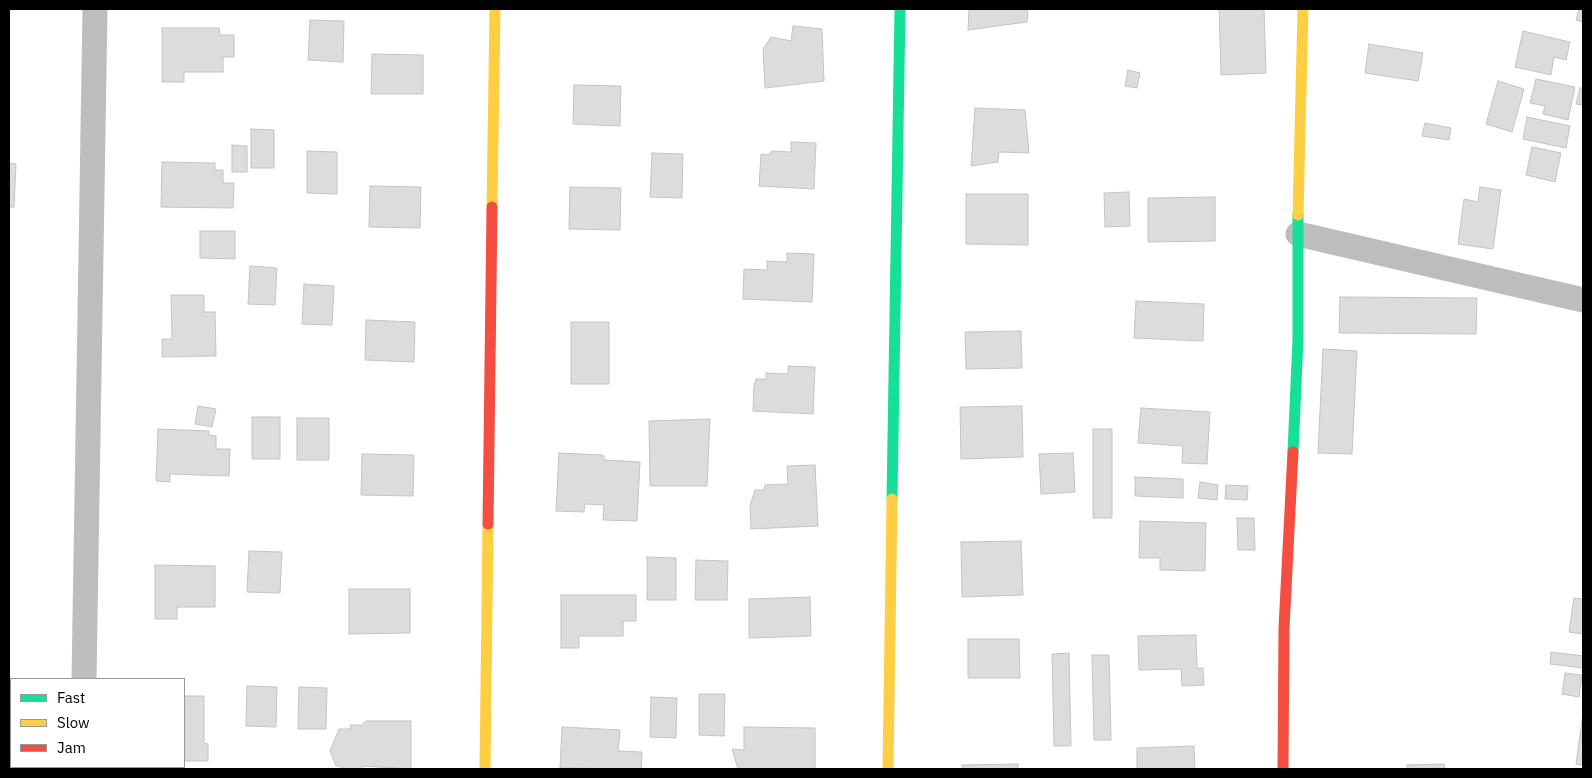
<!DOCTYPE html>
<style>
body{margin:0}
#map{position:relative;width:1592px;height:778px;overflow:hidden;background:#fff;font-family:"IBM Plex Sans",sans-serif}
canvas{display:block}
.frame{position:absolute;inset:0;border:10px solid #000;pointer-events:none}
.legend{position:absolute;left:10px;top:678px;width:175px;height:90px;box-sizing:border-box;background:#fff;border:1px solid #999;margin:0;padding:6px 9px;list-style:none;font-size:15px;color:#000}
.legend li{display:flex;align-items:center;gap:10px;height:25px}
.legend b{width:25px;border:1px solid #999}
</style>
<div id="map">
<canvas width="1592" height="778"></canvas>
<div class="frame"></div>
<ul class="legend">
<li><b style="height:6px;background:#16e098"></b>Fast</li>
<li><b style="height:6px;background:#ffcf43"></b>Slow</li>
<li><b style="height:6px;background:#f24e42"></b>Jam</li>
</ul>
</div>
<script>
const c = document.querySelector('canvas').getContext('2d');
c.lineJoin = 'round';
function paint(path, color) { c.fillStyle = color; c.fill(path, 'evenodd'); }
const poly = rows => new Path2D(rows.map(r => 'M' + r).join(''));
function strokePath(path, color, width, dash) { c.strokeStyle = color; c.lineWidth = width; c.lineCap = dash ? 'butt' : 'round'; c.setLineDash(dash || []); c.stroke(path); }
const building = poly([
 [969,9,1028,9,1027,22,968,30,969,9],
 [1219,9,1264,9,1266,73,1221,75,1219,9],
 [1579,9,1583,9,1583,22,1576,20,1579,9],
 [310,20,344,21,343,62,308,60,310,20],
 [793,26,822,29,824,81,765,88,763,49,771,37,791,41,793,26],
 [162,28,219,28,220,35,234,35,234,57,223,57,223,72,184,72,184,82,162,82,162,28],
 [1523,31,1570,42,1566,60,1554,57,1551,75,1515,67,1523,31],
 [1369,44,1423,53,1418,81,1365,73,1369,44],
 [372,54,423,55,423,94,371,94,372,54],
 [1128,70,1140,73,1137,88,1125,86,1128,70],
 [1536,79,1575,87,1568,120,1543,114,1545,106,1530,103,1536,79],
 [1498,81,1524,89,1512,132,1486,124,1498,81],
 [574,85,621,86,620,126,573,124,574,85],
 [1580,88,1583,88,1583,105,1576,104,1580,88],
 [975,108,1025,110,1029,153,999,152,998,162,971,166,975,108],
 [1527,117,1570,126,1566,148,1523,139,1527,117],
 [1425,123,1451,128,1449,140,1422,136,1425,123],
 [251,129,274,130,274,168,251,168,251,129],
 [791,142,816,143,814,189,759,186,761,154,768,155,772,151,791,152,791,142],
 [232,145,247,146,247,172,232,172,232,145],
 [1532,147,1561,153,1555,182,1526,175,1532,147],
 [307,151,337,152,337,194,307,193,307,151],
 [652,153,683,154,682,198,650,197,652,153],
 [162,162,215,163,215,170,223,170,223,183,234,183,233,208,161,207,162,162],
 [9,163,16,164,14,207,9,207,9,163],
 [370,186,421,187,420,228,369,227,370,186],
 [570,187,621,188,620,230,569,229,570,187],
 [1480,187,1501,190,1493,249,1458,244,1464,199,1478,202,1480,187],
 [1129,192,1130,226,1105,227,1104,193,1129,192],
 [966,194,1028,194,1028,245,966,244,966,194],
 [1215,197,1215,241,1148,242,1148,198,1215,197],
 [200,231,235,231,235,259,200,258,200,231],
 [787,253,814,254,812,302,743,299,744,269,767,270,767,261,787,262,787,253],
 [250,266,277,268,275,305,248,304,250,266],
 [304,284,334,286,332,325,302,324,304,284],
 [171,295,204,295,204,312,215,312,216,356,162,357,162,339,172,339,171,295],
 [1340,297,1477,298,1476,334,1339,333,1340,297],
 [1136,301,1204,304,1203,341,1134,338,1136,301],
 [366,320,415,322,414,362,365,360,366,320],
 [571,322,609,322,609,384,571,384,571,322],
 [1021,331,1022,368,966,369,965,332,1021,331],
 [1323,349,1357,351,1352,454,1318,453,1323,349],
 [788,366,815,367,813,414,753,411,754,386,756,379,766,379,766,373,788,374,788,366],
 [198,406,216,409,212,427,195,424,198,406],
 [1022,406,1023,457,961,459,960,407,1022,406],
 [1141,408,1210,412,1207,464,1182,463,1183,446,1138,443,1141,408],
 [252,417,280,417,280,459,252,459,252,417],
 [297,418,329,418,329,460,297,460,297,418],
 [710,419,707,486,650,486,649,421,710,419],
 [158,429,209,431,209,435,216,436,216,449,230,449,229,476,170,474,170,482,156,481,158,429],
 [1093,429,1112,429,1112,518,1093,518,1093,429],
 [559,453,603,455,605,460,640,462,637,521,603,520,604,505,585,504,584,512,556,511,559,453],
 [1073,453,1075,492,1041,494,1039,454,1073,453],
 [362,454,414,455,413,496,361,495,362,454],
 [815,465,818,526,751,529,750,505,755,490,764,490,765,485,788,484,787,466,815,465],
 [1135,477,1183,479,1183,498,1135,496,1135,477],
 [1200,482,1218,485,1217,500,1198,498,1200,482],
 [1226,485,1248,486,1247,500,1225,499,1226,485],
 [1237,518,1254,518,1255,550,1238,550,1237,518],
 [1140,521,1206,523,1205,571,1160,570,1160,558,1139,558,1140,521],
 [1021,541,1023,595,962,597,961,542,1021,541],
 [249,551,282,552,280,593,247,592,249,551],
 [647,557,676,558,676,600,647,600,647,557],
 [696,560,728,561,727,600,695,600,696,560],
 [155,565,215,566,215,607,177,607,177,619,155,619,155,565],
 [349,589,410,589,410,633,349,634,349,589],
 [561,595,636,595,636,621,623,621,623,636,579,636,579,648,561,648,561,595],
 [810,597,811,636,749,638,749,599,810,597],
 [1574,598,1583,599,1583,634,1569,632,1574,598],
 [1196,635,1197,668,1203,668,1204,685,1182,686,1181,669,1139,670,1138,636,1196,635],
 [968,639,1019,639,1020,678,968,678,968,639],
 [1551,652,1583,656,1583,668,1550,664,1551,652],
 [1069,653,1071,746,1054,746,1052,654,1069,653],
 [1092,655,1109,655,1111,740,1094,740,1092,655],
 [1565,673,1582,675,1579,697,1562,694,1565,673],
 [247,686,277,687,276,727,246,726,247,686],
 [299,687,327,688,326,729,298,729,299,687],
 [699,694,725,694,724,736,699,735,699,694],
 [184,696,204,696,204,743,208,744,208,761,184,761,184,696],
 [651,697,677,698,676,738,650,737,651,697],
 [1583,713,1583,765,1576,764,1583,713],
 [366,721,411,721,411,769,362,766,362,769,341,769,341,766,336,766,330,751,339,729,351,729,350,725,362,725,366,721],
 [562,727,620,730,618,751,642,752,641,769,560,768,562,727],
 [744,727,815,728,815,769,738,769,732,749,744,750,744,727],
 [1194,746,1195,769,1137,769,1137,748,1194,746],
 [1018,764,1018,769,962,769,962,765,1018,764],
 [1444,764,1445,769,1407,769,1407,765,1444,764]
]);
paint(building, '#dcdcdc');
strokePath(building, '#c4c4c4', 1);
strokePath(poly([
 [1298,234,1583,300],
 [84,679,95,9],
 [83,769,83,767]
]), '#bdbdbd', 25);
strokePath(poly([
 [1293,452,1298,339,1298,215],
 [892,499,900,9]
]), '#16e098', 11);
strokePath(poly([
 [492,207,495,9],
 [1298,215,1303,9],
 [485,769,488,524],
 [888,769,892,499]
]), '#ffcf43', 11);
strokePath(poly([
 [488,524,492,207],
 [1283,769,1284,628,1293,452]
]), '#f24e42', 11);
</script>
